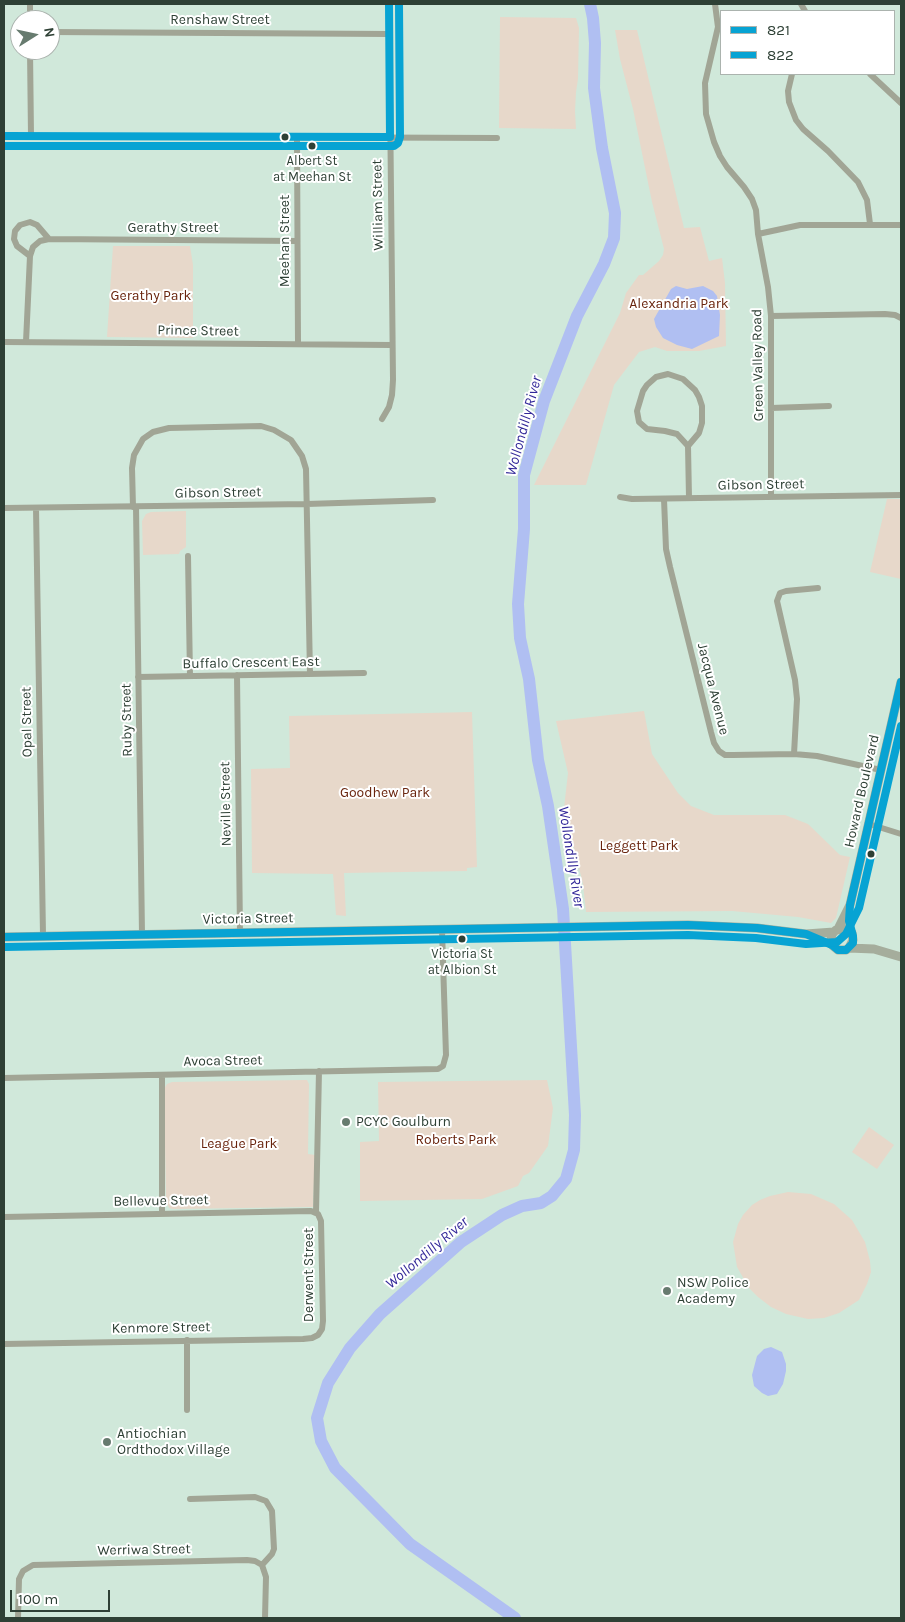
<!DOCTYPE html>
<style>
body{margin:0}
#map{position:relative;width:905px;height:1622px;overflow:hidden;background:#d0e8da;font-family:Karla,sans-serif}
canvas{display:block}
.frame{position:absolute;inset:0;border:5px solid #2e4035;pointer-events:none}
.legend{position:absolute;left:720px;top:10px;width:175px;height:65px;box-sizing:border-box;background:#fff;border:1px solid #abb3ae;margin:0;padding:6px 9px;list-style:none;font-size:15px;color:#2e4035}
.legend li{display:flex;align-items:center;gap:10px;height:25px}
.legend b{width:25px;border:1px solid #abb3ae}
.north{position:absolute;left:10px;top:10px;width:50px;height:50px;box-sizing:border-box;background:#fff;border:1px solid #abb3ae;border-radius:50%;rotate:80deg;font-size:14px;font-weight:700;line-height:20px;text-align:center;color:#2e4035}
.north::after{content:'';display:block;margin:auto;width:18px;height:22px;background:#677b6f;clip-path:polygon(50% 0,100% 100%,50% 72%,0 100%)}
.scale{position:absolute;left:10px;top:1590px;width:100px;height:22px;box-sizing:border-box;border:2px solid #2e4035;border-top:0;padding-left:6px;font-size:15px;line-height:18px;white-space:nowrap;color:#2e4035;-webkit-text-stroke:4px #fff;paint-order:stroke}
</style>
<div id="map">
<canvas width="905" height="1622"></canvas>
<div class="frame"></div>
<ul class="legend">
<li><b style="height:6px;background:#07a3d3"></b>821</li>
<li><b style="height:6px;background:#07a3d3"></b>822</li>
</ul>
<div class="north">N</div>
<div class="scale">100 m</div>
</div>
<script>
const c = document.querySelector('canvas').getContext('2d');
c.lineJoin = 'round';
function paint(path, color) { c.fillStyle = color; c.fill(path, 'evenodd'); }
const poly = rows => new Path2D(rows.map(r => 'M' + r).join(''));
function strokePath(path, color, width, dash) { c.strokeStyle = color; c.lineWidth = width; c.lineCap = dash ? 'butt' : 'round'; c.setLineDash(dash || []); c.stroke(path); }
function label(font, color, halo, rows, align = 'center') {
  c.font = font + ' Karla,sans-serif'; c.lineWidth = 4; c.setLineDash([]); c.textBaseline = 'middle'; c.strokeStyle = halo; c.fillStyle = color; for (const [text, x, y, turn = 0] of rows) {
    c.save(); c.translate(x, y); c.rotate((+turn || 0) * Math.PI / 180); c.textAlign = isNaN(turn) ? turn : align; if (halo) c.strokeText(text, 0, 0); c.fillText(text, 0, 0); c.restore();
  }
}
paint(poly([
 [500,17,576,18,579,28,578,79,576,92,575,111,576,129,499,128],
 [615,30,637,30,684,228,700,227,709,261,722,258,725,283,726,346,699,351,667,351,655,347,639,352,614,385,586,485,534,485,620,313,626,293,639,275,643,275,659,261,663,255,664,249,652,202,633,109,620,59],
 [113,246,190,246,193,265,193,338,107,337],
 [887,499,901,499,901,579,870,572],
 [186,511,186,547,180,551,179,554,143,555,142,521,146,514,151,512],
 [644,711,652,754,678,793,691,806,714,815,785,815,808,824,840,855,850,857,836,918,831,923,798,917,732,911,586,912,583,884,564,808,568,773,556,721],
 [472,712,477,867,467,868,467,871,344,873,346,916,336,915,333,874,252,873,251,769,290,768,289,716],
 [303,1080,307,1080,309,1084,308,1154,315,1155,313,1207,173,1209,169,1208,166,1201,164,1089,167,1084,172,1082],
 [547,1080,553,1108,548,1146,529,1173,523,1176,518,1186,482,1199,360,1201,360,1142,379,1141,378,1082],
 [869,1127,894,1145,877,1169,852,1152],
 [788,1192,811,1194,834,1204,852,1220,865,1242,870,1261,871,1272,867,1284,859,1300,839,1313,824,1318,808,1319,786,1314,771,1307,758,1297,749,1288,737,1267,733,1242,738,1224,743,1215,752,1205,760,1200,770,1196]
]), '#e7d8ca');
paint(poly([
 [676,286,687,289,703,286,713,291,717,296,720,315,719,336,692,349,677,345,663,338,656,327,654,319,671,289],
 [771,1347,782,1352,786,1364,786,1371,783,1384,777,1394,768,1396,762,1393,754,1386,752,1375,757,1356,764,1349]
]), '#b0bff2');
strokePath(poly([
 [515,1618,410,1544,335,1468,321,1441,317,1418,328,1383,350,1348,380,1314,461,1242,502,1215,522,1206,541,1203,552,1196,566,1179,574,1150,575,1115,563,909,548,806,538,760,529,679,520,638,518,604,524,529,524,475,544,401,577,316,604,264,614,238,615,213,602,148,594,88,595,43,593,18,590,4]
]), '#b0bff2', 12);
strokePath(poly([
 [30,4,30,20],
 [715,4,718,27,705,83,706,114,714,142,720,156,727,167,744,187,752,199,756,210,758,234,768,287,771,316,771,497],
 [801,4,805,11],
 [50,32,389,34],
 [30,50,31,136],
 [792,74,788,91,789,102,796,120,803,129,828,151,858,182,867,200,870,224],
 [870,74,901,103],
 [4,136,497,138],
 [297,137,298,344],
 [758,234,800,225,901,225],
 [30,256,17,246,14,239,15,231,20,225,30,222,37,225,49,239],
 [771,316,885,314,895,315,901,318],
 [4,342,392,345],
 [26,342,30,256,33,247,40,241,49,239,297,241],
 [771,408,829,406],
 [382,419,389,407,392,395,393,380,389,4],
 [688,446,677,434,665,431,647,429,639,422,637,411,643,391,647,385,656,377,668,374,683,379,695,390,699,397,702,406,702,423,699,433,688,446,689,498],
 [620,497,632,499,901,495],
 [664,499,666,549,670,567,711,732,714,743,719,751,725,755,733,755,794,754,817,756,881,770],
 [133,507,132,468,134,455,143,439,153,432,169,428,261,426,274,430,291,440,302,456,306,469,310,674],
 [136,507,142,934],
 [4,508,307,504,433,500],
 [36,508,43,935],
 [188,556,190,676],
 [237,675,240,933],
 [138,677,364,673],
 [794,754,797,699,795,680,777,601,780,593,786,591,818,588],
 [869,824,901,834],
 [162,1075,162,1214],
 [4,1078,438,1069,443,1066,446,1055,442,930],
 [316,1213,319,1071],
 [4,1217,311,1211,318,1214,321,1221,323,1321,322,1329,318,1335,312,1338,303,1339,4,1344],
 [187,1340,187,1410],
 [190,1499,255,1497,266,1501,272,1511,274,1549,272,1554,262,1565],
 [262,1565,266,1577,265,1618],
 [18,1618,19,1579,23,1571,33,1565,247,1560,255,1561,262,1565]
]), '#a1a595', 6);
strokePath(poly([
 [838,929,850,905,901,682],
 [4,937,688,925,757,928,806,934,834,932],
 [849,948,853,940,852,933,846,929,836,930,832,934,831,940,832,945,838,950,846,950,849,948,874,949,901,957]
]), '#a5ad9c', 9);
strokePath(poly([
 [4,136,390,137,389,4],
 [4,937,688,925,757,928,806,934,832,945,838,950,846,950,853,943,853,936,849,921,850,905,901,682]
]), '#07a3d3', 8);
strokePath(poly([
 [4,146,394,146,398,143,400,137,399,4],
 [4,947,688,935,756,938,806,944,837,942,846,934,859,908,901,726]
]), '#07a3d3', 8);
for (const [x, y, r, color] of [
 [285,137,4.5,"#2e4035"],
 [312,146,4.5,"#2e4035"],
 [871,854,4.5,"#2e4035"],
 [462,939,4.5,"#2e4035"],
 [346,1122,5,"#677b6f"],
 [667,1291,5,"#677b6f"],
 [107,1442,5,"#677b6f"]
]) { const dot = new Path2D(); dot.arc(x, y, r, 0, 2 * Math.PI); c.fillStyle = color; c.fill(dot); strokePath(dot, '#fff', 2); }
label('13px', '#2e4035', '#fff', [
 ["Albert St",312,161],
 ["at Meehan St",312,177],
 ["Victoria St",462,954],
 ["at Albion St",462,970]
]);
label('14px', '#2e4035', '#fff', [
 ["Renshaw Street",220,20],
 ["William Street",378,205,-91],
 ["Gerathy Street",173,228],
 ["Meehan Street",285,241,-90],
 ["Prince Street",198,331,1],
 ["Green Valley Road",758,365,-91],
 ["Gibson Street",761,485,-1],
 ["Gibson Street",218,493,-1],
 ["Buffalo Crescent East",251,663,-1],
 ["Jacqua Avenue",713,689,76],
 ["Ruby Street",127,720,-91],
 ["Opal Street",27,722,-91],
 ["Howard Boulevard",862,791,-77],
 ["Neville Street",226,804,-91],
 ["Victoria Street",248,919,-1],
 ["Avoca Street",223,1061,-1],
 ["Bellevue Street",161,1201,-1],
 ["Derwent Street",309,1275,-90],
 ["Kenmore Street",161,1328,-1],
 ["Werriwa Street",144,1550,-1]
]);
label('14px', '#69240d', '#fff', [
 ["Gerathy Park",151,296],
 ["Alexandria Park",679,304],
 ["Goodhew Park",385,793],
 ["Leggett Park",639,846],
 ["Roberts Park",456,1140],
 ["League Park",239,1144]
]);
label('14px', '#2e4035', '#fff', [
 ["PCYC Goulburn",356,1122],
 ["NSW Police",677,1283],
 ["Academy",677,1299],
 ["Antiochian",117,1434],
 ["Ordthodox Village",117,1450]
], 'left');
label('italic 15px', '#332999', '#fff', [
 ["Wollondilly River",524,426,-75],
 ["Wollondilly River",571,857,81],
 ["Wollondilly River",427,1253,-40]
]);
</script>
